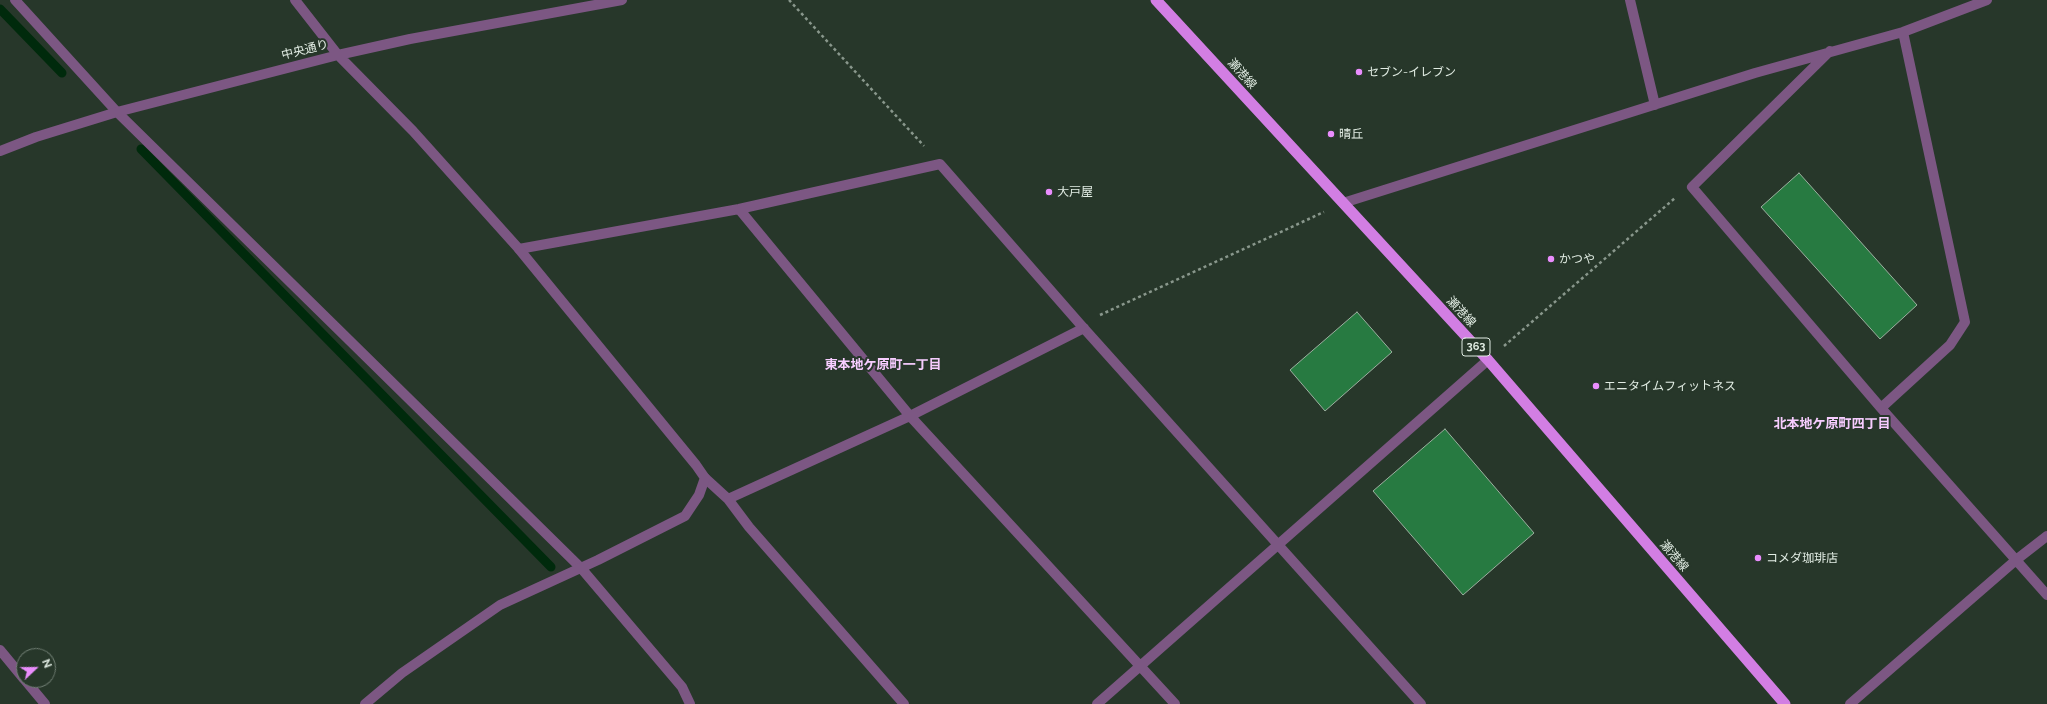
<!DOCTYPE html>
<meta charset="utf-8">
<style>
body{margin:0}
#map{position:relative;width:2047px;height:704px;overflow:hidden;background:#27372a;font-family:Raleway,sans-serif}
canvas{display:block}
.north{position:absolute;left:16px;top:648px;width:40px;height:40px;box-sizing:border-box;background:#27372a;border:1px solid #717f74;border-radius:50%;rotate:68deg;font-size:11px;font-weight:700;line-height:16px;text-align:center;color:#e1ece3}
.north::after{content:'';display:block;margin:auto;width:14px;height:18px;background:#ea8dfd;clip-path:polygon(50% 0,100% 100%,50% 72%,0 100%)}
</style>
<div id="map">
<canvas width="2047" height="704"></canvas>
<div class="north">N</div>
</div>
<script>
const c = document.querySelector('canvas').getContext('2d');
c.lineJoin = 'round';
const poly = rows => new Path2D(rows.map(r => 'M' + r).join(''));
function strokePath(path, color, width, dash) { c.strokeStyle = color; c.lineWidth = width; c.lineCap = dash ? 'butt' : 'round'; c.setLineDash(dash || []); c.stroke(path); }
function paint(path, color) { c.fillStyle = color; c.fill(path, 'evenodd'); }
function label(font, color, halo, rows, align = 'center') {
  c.font = font + ' Raleway,"Noto Sans JP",sans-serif'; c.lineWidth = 4; c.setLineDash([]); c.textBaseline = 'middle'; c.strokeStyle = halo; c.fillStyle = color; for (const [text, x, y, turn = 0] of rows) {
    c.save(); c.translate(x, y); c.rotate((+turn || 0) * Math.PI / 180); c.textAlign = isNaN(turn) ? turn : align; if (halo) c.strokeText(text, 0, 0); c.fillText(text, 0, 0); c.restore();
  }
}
strokePath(poly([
 [0,9,62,73],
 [141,149,551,567]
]), '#002a0c', 9);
const building = poly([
 [1799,173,1917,305,1880,339,1761,207,1799,173],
 [1357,312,1392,352,1325,411,1290,370,1357,312],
 [1445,429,1534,533,1463,595,1373,491,1445,429]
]);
paint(building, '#277a41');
strokePath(building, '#9cb0a0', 1);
strokePath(poly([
 [789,0,924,146],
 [1100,315,1324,212],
 [1504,346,1675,198]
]), '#89978c', 2.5, [3, 3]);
strokePath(poly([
 [15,0,117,112,581,568],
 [1630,0,1655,105],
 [1830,51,1692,187,1881,408,2047,595],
 [1343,203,1755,73,1903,32,1987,0],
 [739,209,910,416,1175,704],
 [519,249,739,209,940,164,1080,324,1421,704],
 [1881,408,1950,345,1965,322,1903,32],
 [705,478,728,499,749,527,904,704],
 [728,499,910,416,1084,328],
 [0,650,24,679],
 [25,680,45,704],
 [1097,704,1488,360],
 [1850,704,2016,560,2047,536]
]), '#7c5783', 10);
strokePath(poly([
 [295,0,338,55,413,131,519,249,696,465,705,478,699,495,685,516,598,560,500,605,402,673,365,704],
 [0,151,36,137,117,112,338,55,410,39,622,0],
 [581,568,682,687,690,704]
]), '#7c5783', 10);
strokePath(poly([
 [1156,0,1488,360,1785,704]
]), '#d27ee3', 11);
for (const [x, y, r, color] of [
 [1359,72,4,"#ea8dfd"],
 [1331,134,4,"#ea8dfd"],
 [1049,192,4,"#ea8dfd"],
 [1551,259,4,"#ea8dfd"],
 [1596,386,4,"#ea8dfd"],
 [1758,558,4,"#ea8dfd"]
]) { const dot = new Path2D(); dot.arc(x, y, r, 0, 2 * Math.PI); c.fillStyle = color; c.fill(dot); strokePath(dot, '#27372a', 1.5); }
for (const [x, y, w] of [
 [1476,347,28]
]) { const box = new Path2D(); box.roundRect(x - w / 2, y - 9, w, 18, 3); c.fillStyle = '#27372a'; c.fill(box); strokePath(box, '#e1ece3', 1); }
label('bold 11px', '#e1ece3', null, [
 ["363",1476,347]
]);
label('12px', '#e1ece3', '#27372a', [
 ["中央通り",305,50,-14],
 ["瀬港線",1242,74,48],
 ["瀬港線",1461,312,47],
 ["瀬港線",1674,556,49]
]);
label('12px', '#e1ece3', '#27372a', [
 ["セブン-イレブン",1367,72],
 ["晴丘",1339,134],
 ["大戸屋",1057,192],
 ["かつや",1559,259],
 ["エニタイムフィットネス",1604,386],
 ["コメダ珈琲店",1766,558]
], 'left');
label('bold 13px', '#f7cdff', '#27372a', [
 ["東本地ケ原町一丁目",883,365],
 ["北本地ケ原町四丁目",1832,424]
]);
</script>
